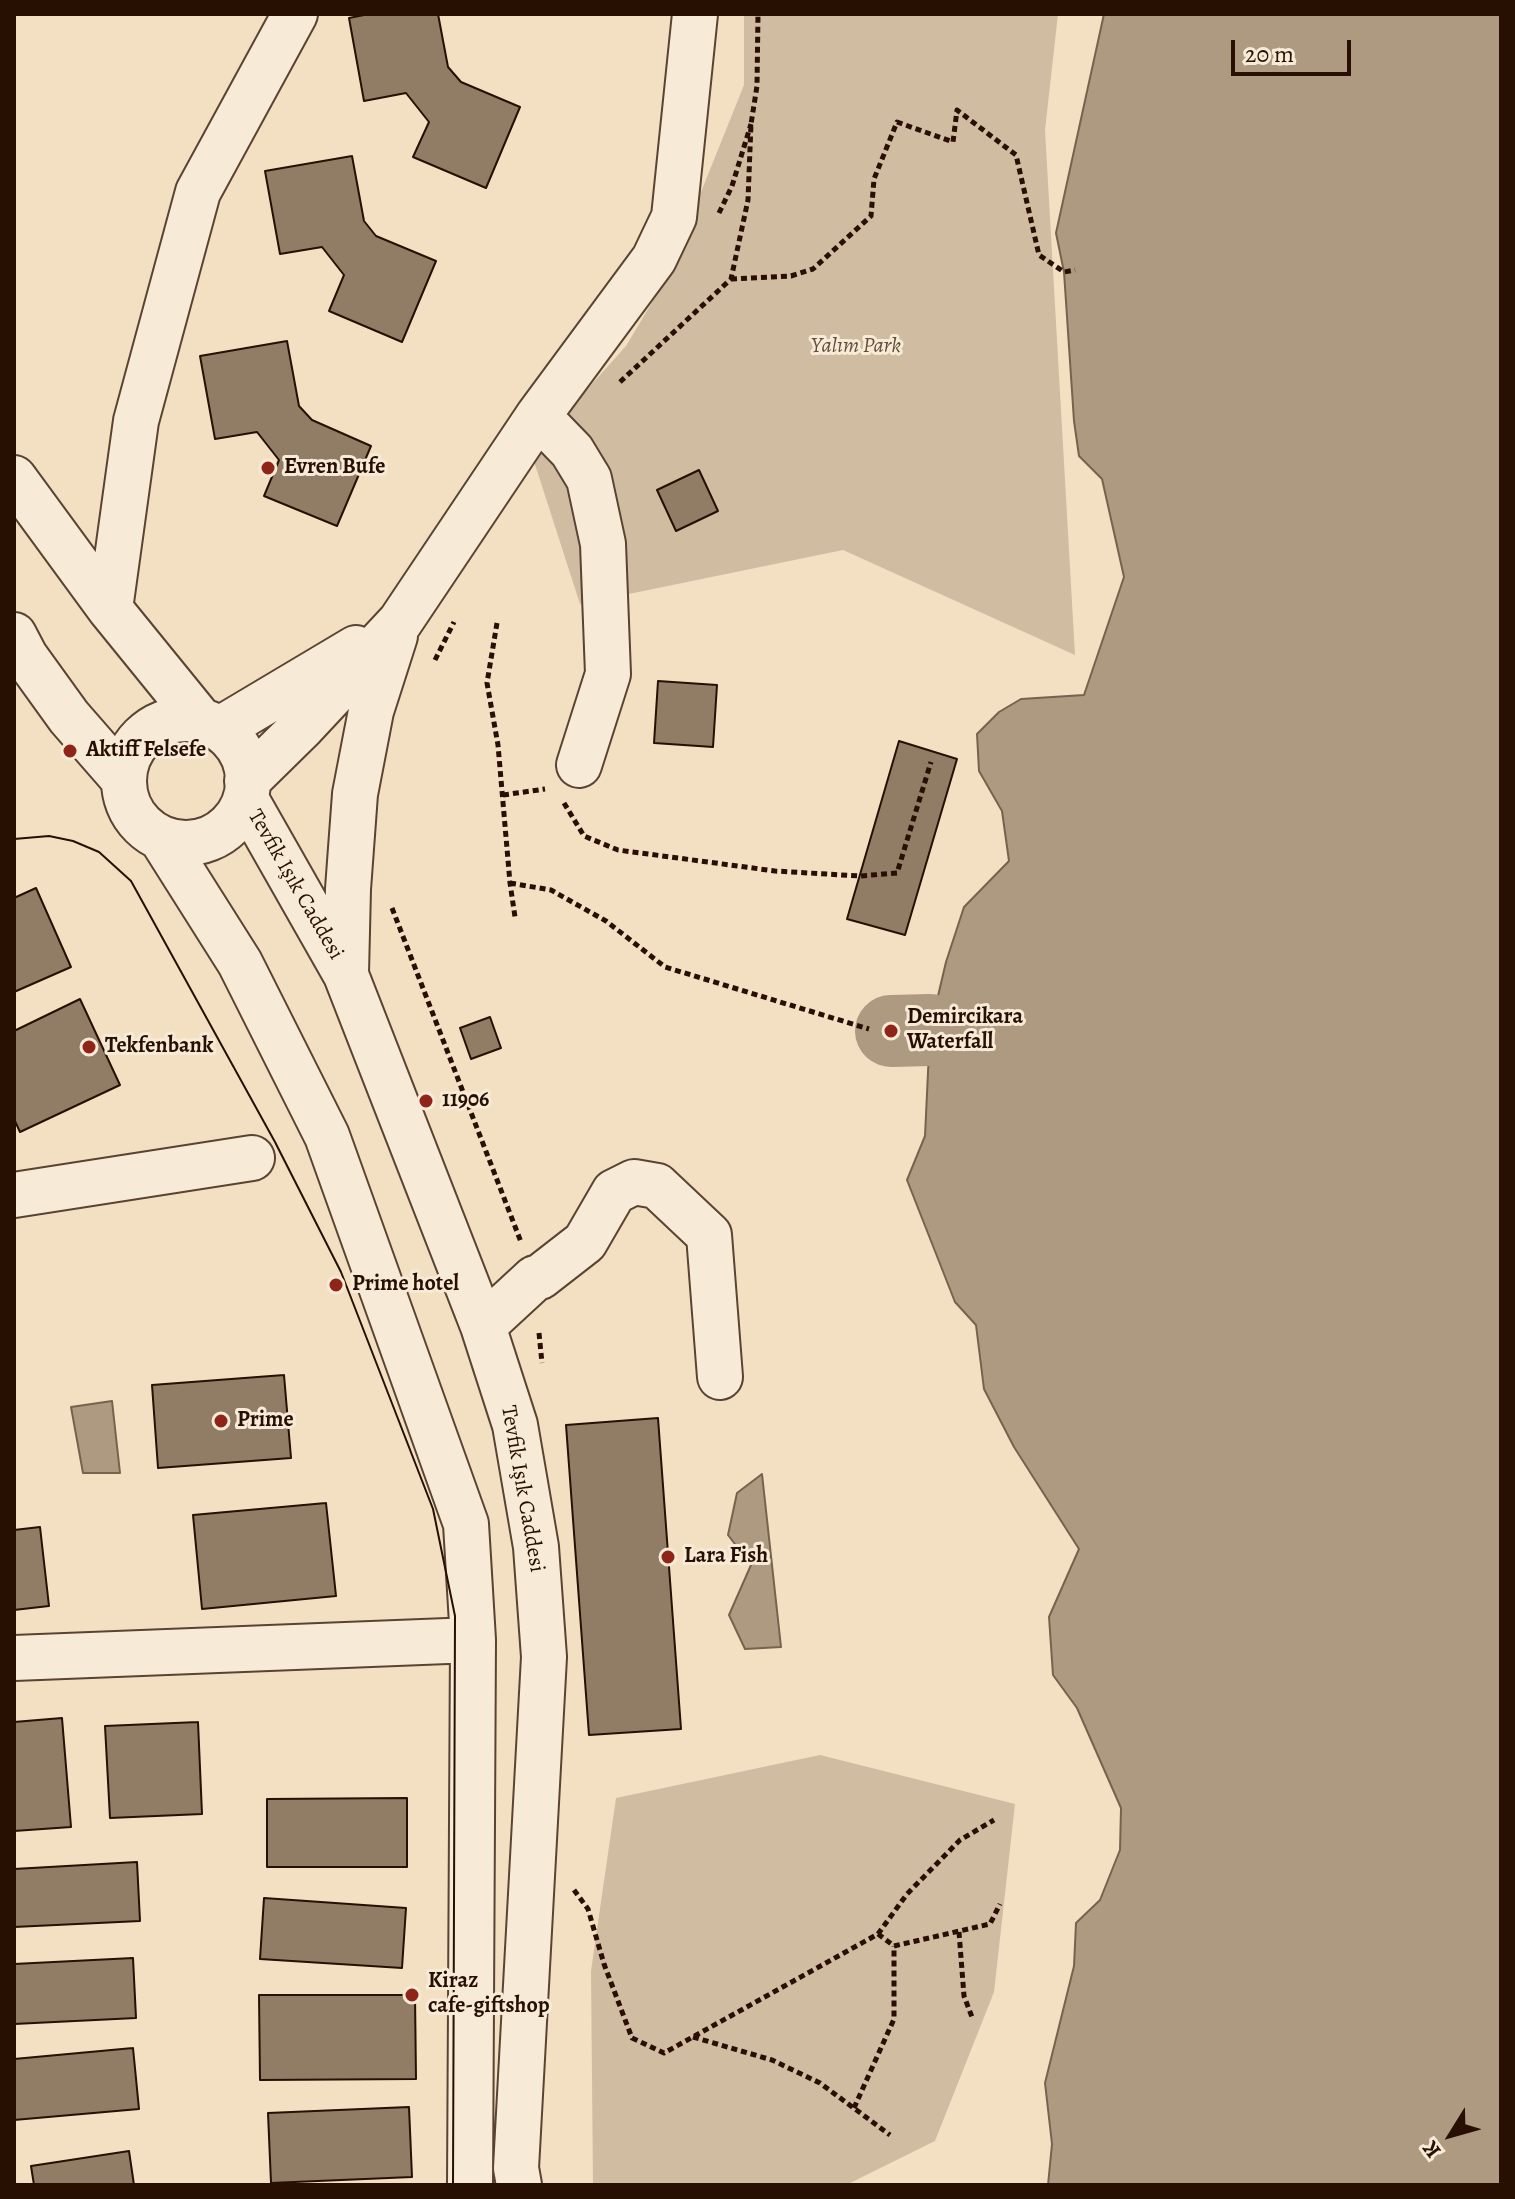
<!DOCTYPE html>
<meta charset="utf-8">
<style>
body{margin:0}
#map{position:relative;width:1515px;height:2199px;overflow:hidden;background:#f3e0c2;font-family:Alegreya,serif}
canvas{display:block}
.frame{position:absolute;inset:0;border:16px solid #270f02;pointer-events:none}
.north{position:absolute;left:1411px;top:2095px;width:80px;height:80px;-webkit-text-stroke:6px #f7ebd7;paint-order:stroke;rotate:233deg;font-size:22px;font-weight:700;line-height:32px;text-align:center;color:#270f02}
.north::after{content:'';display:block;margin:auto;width:28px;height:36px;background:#270f02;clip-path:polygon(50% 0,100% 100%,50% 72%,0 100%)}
.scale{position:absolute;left:1231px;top:40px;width:120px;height:36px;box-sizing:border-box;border:4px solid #270f02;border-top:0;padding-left:10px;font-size:24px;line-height:28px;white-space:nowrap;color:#270f02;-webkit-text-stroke:6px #f7ebd7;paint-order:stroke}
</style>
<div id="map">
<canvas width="1515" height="2199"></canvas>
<div class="frame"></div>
<div class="north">K</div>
<div class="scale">20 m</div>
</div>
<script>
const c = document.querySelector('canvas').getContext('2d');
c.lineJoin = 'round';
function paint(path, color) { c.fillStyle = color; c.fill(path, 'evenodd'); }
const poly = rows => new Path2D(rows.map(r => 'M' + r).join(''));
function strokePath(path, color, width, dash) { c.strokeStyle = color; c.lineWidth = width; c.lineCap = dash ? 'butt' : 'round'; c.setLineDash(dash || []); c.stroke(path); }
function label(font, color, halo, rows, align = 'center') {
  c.font = font + ' Alegreya,serif'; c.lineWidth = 6; c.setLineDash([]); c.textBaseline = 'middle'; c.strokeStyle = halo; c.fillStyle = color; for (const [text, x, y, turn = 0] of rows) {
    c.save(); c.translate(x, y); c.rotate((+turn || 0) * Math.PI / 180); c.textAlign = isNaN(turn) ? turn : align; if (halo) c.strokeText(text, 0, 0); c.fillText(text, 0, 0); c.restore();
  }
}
paint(poly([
 [744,14,1058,14,1045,130,1075,655,843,550,580,604,531,452,626,346,666,279,744,85],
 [820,1755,1015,1804,994,1992,935,2141,846,2185,593,2185,591,1971,616,1798]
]), '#d0bca1');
const water = poly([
 [1104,14,1501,14,1501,2185,1048,2185,1052,2144,1045,2083,1074,1966,1076,1923,1100,1900,1120,1850,1121,1808,1077,1708,1053,1675,1049,1617,1079,1549,1014,1447,984,1389,976,1325,955,1302,907,1180,925,1136,930,1030,946,962,964,907,1009,861,1002,811,979,771,977,734,999,712,1021,699,1084,695,1124,577,1102,479,1079,456,1074,421,1064,272,1056,233,1104,14],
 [112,1401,120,1473,83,1473,71,1407,112,1401],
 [762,1474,781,1647,745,1649,729,1615,751,1565,728,1535,737,1493,762,1474]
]);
paint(water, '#ae9981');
strokePath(water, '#78624e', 2);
strokePath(poly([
 [891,1031,930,1030]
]), '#ae9981', 72);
const building = poly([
 [369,14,438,14,448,67,461,82,520,107,486,188,413,157,429,122,406,93,364,101,349,18,369,14],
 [352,156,364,221,376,236,436,261,402,342,329,311,344,275,322,247,280,254,265,171,352,156],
 [287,341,299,406,312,420,371,446,337,526,264,496,279,460,257,432,215,439,200,356,287,341],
 [699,470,718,511,676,531,657,490,699,470],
 [658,681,717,685,713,747,654,743,658,681],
 [899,741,957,759,905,935,847,919,899,741],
 [36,888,71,967,14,992,14,898,36,888],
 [80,999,120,1085,20,1132,14,1119,14,1031,80,999],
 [490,1017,501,1048,471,1059,460,1028,490,1017],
 [284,1375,291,1458,158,1468,152,1385,284,1375],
 [658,1418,681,1729,589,1735,566,1425,658,1418],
 [326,1503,336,1596,202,1609,193,1515,326,1503],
 [40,1527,49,1606,14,1610,14,1530,40,1527],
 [62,1718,71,1827,14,1831,14,1722,62,1718],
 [198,1722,202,1814,110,1818,105,1726,198,1722],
 [407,1798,407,1867,267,1867,267,1799,407,1798],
 [137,1862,140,1921,14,1927,14,1869,137,1862],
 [264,1898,406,1908,402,1968,260,1959,264,1898],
 [133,1958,136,2018,14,2024,14,1964,133,1958],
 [259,1995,415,1995,416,2079,260,2080,259,1995],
 [133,2048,139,2109,14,2120,14,2059,133,2048],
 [409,2107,412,2177,271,2183,268,2113,409,2107],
 [129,2151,134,2185,34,2185,31,2166,129,2151]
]);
paint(building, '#917c66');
strokePath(building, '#270f02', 2);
const minor = poly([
 [538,416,572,451,589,479,603,544,608,674,579,765],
 [14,478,110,609,201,721],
 [110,609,136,421,198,192,295,14],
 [14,635,25,656,69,717,124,780],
 '124 781a62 62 0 1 1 124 0a62 62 0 1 1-124 0Z',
 [220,729,356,648],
 [247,781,302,727,400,622,538,416,654,259,674,217,695,14],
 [246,799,346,975,483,1326,515,1425,536,1547,544,1657,516,2168,519,2185],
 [161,838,240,963,327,1136,466,1524,473,1640,470,2185],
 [346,973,348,889,355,794,371,711,395,636],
 [14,1195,252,1158],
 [483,1326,535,1278,540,1277,585,1242,614,1192,634,1182,657,1186,709,1235,720,1377],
 [14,1658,473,1640]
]);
strokePath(minor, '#5a4332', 48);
strokePath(poly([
 [719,213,732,186,751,124],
 [731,279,791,276,813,269,871,216,874,179,897,122,953,142,957,110,1016,155,1039,255,1064,272,1075,270],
 [620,382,731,279,748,200,751,124,757,86,758,14],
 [497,623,487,683,498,745,510,883,515,917],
 [435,660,454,622],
 [503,795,545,789],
 [564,803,584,836,618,850,775,871,860,876,897,873,931,762],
 [510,883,551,890,606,921,665,967,869,1029],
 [392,908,521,1242],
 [539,1333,542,1363],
 [574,1890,588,1909,604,1964,632,2038,664,2053,878,1934,907,1894,960,1840,994,1820],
 [959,1932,964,1996,972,2017],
 [878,1934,894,1946,990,1924,1000,1904],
 [693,2037,772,2060,820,2083,890,2135],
 [854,2108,894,2019,894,1946]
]), '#270f02', 5, [6, 4]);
strokePath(minor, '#f7ebd7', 44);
strokePath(poly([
 [14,839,49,836,73,841,99,852,131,881,275,1142,341,1272,433,1509,455,1616,453,2185]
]), '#270f02', 2);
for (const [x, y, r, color] of [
 [268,468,8,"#8f2418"],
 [70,751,8,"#8f2418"],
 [891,1031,8,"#8f2418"],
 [89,1047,8,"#8f2418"],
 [426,1101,8,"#8f2418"],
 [336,1285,8,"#8f2418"],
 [221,1421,8,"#8f2418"],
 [668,1557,8,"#8f2418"],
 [412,1995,8,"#8f2418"]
]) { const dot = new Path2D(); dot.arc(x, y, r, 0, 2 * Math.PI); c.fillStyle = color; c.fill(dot); strokePath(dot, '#f7ebd7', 3); }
label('italic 22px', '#624c3a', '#f7ebd7', [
 ["Yalım Park",856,347]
]);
label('bold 22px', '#270f02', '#f7ebd7', [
 ["Evren Bufe",284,468],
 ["Aktiff Felsefe",86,751],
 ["Demircikara",907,1018],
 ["Waterfall",907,1043],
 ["Tekfenbank",105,1047],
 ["11906",442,1101],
 ["Prime hotel",352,1285],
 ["Prime",237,1421],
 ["Lara Fish",684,1557],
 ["Kiraz",428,1982],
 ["cafe-giftshop",428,2007]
], 'left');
label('22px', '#270f02', '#f7ebd7', [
 ["Tevfik Işık Caddesi",295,885,60],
 ["Tevfik Işık Caddesi",522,1489,80]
]);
</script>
